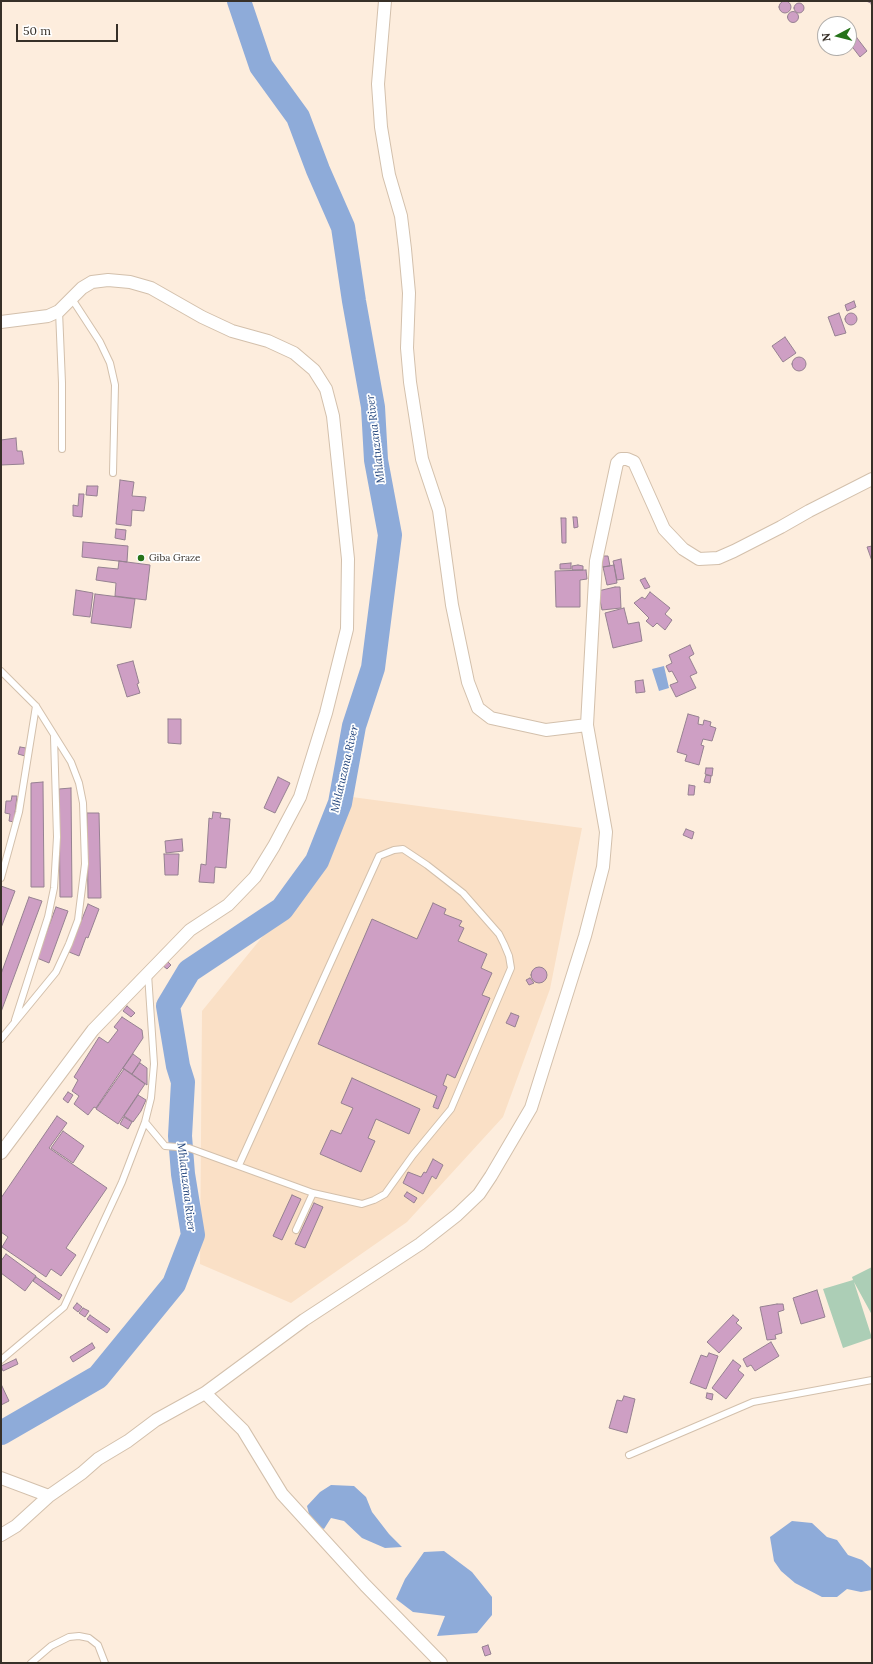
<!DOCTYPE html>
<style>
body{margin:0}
#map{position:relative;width:873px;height:1664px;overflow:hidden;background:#fdeddd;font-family:Lora,serif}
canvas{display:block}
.frame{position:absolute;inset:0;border:2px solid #373028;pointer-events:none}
.north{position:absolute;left:817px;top:16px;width:40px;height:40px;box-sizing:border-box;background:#fff;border:1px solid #afaca9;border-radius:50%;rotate:263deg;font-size:11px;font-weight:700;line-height:16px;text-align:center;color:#373028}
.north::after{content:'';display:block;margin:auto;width:14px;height:18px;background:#26731a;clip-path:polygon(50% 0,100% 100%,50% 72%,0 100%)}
.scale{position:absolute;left:16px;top:24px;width:102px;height:18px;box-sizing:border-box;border:2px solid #373028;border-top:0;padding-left:5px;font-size:12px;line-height:14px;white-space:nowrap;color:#373028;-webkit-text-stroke:3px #fff;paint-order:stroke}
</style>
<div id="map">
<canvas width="873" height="1664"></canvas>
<div class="frame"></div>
<div class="north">N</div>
<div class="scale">50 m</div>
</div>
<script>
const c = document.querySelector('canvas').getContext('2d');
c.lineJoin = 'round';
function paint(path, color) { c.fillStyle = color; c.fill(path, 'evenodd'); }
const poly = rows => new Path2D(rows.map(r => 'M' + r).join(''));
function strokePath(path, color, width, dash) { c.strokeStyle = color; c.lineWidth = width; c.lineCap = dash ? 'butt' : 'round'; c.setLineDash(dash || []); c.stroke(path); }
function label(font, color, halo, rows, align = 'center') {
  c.font = font + ' Lora,serif'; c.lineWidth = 3.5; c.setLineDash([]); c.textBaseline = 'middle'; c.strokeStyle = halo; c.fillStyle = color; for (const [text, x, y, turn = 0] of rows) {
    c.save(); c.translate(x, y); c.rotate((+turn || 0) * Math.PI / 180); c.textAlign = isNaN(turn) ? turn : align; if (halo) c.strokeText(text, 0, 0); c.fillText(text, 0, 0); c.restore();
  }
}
paint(poly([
 [352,797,582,828,550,989,503,1117,407,1222,291,1303,200,1264,202,1011,302,888]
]), '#fae0c6');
paint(poly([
 [872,1267,872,1315,854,1282,872,1338,843,1348,823,1289,853,1280,852,1277]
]), '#acceb6');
paint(poly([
 [664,666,669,688,659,691,652,669],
 [331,1485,354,1486,366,1497,372,1512,389,1534,402,1547,385,1548,362,1538,344,1521,331,1518,324,1529,311,1522,307,1506,320,1492],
 [792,1521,812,1523,827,1537,837,1540,848,1555,862,1560,872,1569,872,1590,861,1592,847,1589,837,1597,822,1597,795,1583,781,1571,774,1561,770,1537],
 [444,1551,472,1572,492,1597,492,1615,477,1633,437,1636,445,1616,413,1612,396,1599,405,1579,424,1552]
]), '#8eabd9');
strokePath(poly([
 [1,1433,98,1377,174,1284,193,1235,183,1174,180,1136,183,1082,178,1066,168,1006,189,971,282,909,317,861,340,803,354,726,373,668,390,535,376,460,373,407,354,301,343,227,318,170,298,117,261,66,239,1]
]), '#8eabd9', 24);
const building = poly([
 '779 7a6 6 0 1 1 12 0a6 6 0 1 1-12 0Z',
 [866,1,872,1,872,8,871,3,866,1],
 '794 8a5 5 0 1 1 10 0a5 5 0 1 1-10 0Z',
 '787.5 17a5.5 5.5 0 1 1 11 0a5.5 5.5 0 1 1-11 0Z',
 [857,38,867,51,860,57,850,44,857,38],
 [854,301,856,307,847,311,845,305,854,301],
 '845 319a6 6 0 1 1 12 0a6 6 0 1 1-12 0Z',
 [839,313,846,333,835,336,828,317,839,313],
 [785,337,796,353,783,362,772,346,785,337],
 '792 364a7 7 0 1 1 14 0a7 7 0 1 1-14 0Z',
 [16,438,17,451,22,451,24,464,1,465,1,440,16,438],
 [120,480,134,482,132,496,146,497,144,511,132,510,131,526,116,524,120,480],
 [87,486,98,486,97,496,86,495,87,486],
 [79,494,84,494,82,517,73,516,73,505,78,506,79,494],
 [573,517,577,517,578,527,574,528,573,517],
 [561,518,566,518,566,543,562,543,561,518],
 [116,529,126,530,125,540,115,538,116,529],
 [83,542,128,546,127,562,82,557,83,542],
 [872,546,872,561,867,547,872,546],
 [603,556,608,556,610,566,602,567,603,556],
 [621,559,624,579,617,580,613,561,621,559],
 [119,561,150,565,146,600,115,596,116,583,96,580,98,567,118,569,119,561],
 [571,563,571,569,560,569,560,564,571,563],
 [578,565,583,566,583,570,572,570,572,566,578,565],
 [614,565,617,583,607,585,603,567,614,565],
 [586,570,587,579,580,580,580,607,556,607,555,571,586,570],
 [645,578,650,587,645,589,640,580,645,578],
 [615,587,620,587,621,608,602,610,598,591,615,587],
 [76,590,93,593,90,617,73,615,76,590],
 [650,592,670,608,665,614,672,620,665,630,657,623,653,627,646,621,649,618,634,603,642,597,645,599,650,592],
 [95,594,135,599,131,628,91,623,95,594],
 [624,608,628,624,639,622,642,641,613,648,605,613,624,608],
 [690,645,694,654,689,657,697,673,690,676,696,688,676,697,670,685,678,682,672,671,669,672,666,666,672,663,669,655,690,645],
 [133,661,139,683,137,684,140,693,127,697,117,665,133,661],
 [643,680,645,692,636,693,635,681,643,680],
 [688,714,699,717,698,724,703,725,704,720,711,722,710,726,716,728,712,741,703,739,701,745,704,746,699,765,685,761,687,755,677,752,688,714],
 [168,719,181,719,181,744,168,743,168,719],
 [20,747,26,748,25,756,18,754,20,747],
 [706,768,713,768,712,776,705,774,706,768],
 [706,775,711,776,710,783,704,782,706,775],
 [278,777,290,783,275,813,264,808,278,777],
 [43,782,44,887,31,887,31,783,43,782],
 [689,785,695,786,694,795,688,795,689,785],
 [71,788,72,897,60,897,59,789,71,788],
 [12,796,17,796,14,822,9,821,10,814,5,813,6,801,11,801,12,796],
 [213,812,221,813,220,818,230,819,226,868,215,867,214,883,199,882,201,864,206,865,209,818,212,819,213,812],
 [87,813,99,813,101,898,88,898,87,813],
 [686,829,694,832,692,839,683,835,686,829],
 [182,839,183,851,166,853,165,841,182,839],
 [164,854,179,854,178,875,165,875,164,854],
 [1,886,15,891,1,928,1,886],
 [29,897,42,901,1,1012,1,974,29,897],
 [433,903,446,909,444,914,462,921,459,926,464,928,458,941,487,954,481,968,492,973,482,995,490,998,455,1078,447,1074,443,1085,447,1087,438,1109,433,1107,437,1096,318,1044,372,919,417,939,433,903],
 [88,904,99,909,88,938,86,937,79,956,69,952,88,904],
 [56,907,68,911,49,963,37,958,56,907],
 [166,960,171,965,167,969,162,965,166,960],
 '531 975a8 8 0 1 1 16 0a8 8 0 1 1-16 0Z',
 [530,978,534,983,529,985,526,980,530,978],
 [127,1006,135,1013,131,1017,123,1011,127,1006],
 [511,1013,519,1016,515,1027,506,1023,511,1013],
 [122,1017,142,1030,143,1038,96,1108,94,1107,88,1115,74,1104,79,1096,72,1091,78,1080,74,1077,99,1037,108,1043,118,1030,114,1027,122,1017],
 [133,1054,141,1060,132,1074,123,1068,133,1054],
 [140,1063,147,1068,147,1085,132,1074,140,1063],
 [124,1069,145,1084,118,1124,96,1109,124,1069],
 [352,1078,420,1109,409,1134,376,1119,368,1138,375,1141,361,1172,320,1154,331,1130,341,1134,353,1108,341,1103,352,1078],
 [68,1092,73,1095,68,1103,63,1099,68,1092],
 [138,1095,146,1100,141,1111,133,1122,124,1116,138,1095],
 [57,1116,67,1123,49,1148,107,1188,66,1248,76,1255,61,1276,51,1269,46,1277,2,1247,8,1237,1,1232,1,1198,57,1116],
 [124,1117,132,1122,128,1129,120,1124,124,1117],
 [63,1131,84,1146,73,1163,51,1148,63,1131],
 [433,1159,443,1165,436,1179,432,1176,423,1194,403,1183,408,1172,421,1177,424,1172,426,1173,433,1159],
 [407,1192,417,1198,414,1203,404,1196,407,1192],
 [292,1195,301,1199,282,1240,273,1236,292,1195],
 [314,1203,323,1207,305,1248,295,1244,314,1203],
 [6,1254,36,1276,25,1291,1,1273,1,1261,6,1254],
 [36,1277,62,1295,59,1300,33,1281,36,1277],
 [817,1290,825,1317,801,1324,793,1298,817,1290],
 [77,1303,82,1307,78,1312,73,1308,77,1303],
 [777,1304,783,1304,784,1310,778,1312,782,1333,775,1335,776,1339,767,1340,760,1307,777,1304],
 [83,1308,89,1311,85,1317,79,1313,83,1308],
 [90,1315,110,1329,107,1333,87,1319,90,1315],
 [733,1315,739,1320,736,1323,742,1328,719,1353,707,1342,733,1315],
 [771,1342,779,1356,755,1371,751,1365,747,1367,743,1359,771,1342],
 [92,1343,95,1348,73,1362,70,1357,92,1343],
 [709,1353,718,1356,706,1389,690,1383,701,1355,707,1357,709,1353],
 [16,1359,18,1364,3,1371,1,1366,16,1359],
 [733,1360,741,1366,738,1370,744,1375,726,1399,712,1388,733,1360],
 [1,1384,9,1401,1,1405,1,1384],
 [707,1393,713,1394,712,1400,706,1398,707,1393],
 [624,1396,635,1399,627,1433,609,1428,617,1400,622,1401,624,1396],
 [488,1645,491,1654,485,1656,482,1647,488,1645]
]);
paint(building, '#ce9fc4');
strokePath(building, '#968191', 1);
const lane = poly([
 [72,299,100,342,110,363,115,385,113,473],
 [59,311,62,383,62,449],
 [1,671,36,706,71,762,79,783,83,803,85,864,78,920,69,944,56,972,1,1039],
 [1,878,19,812,36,706],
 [148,974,154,1064,151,1098,145,1122,165,1146,189,1148,313,1193,362,1204,374,1200,385,1194,413,1155,451,1109,511,968,509,956,504,944,499,934,463,893,427,865,403,849,394,850,379,856,239,1165],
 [15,1020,48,917,54,888,57,837,54,737],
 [296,1230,313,1193],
 [1,1360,64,1307,122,1182,145,1122],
 [629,1455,753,1402,872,1380],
 [31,1663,51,1646,69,1637,79,1636,89,1638,98,1645,105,1663]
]);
const street = poly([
 [385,1,378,84,381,127,389,175,401,216,405,249,409,293,407,348,410,382,422,459,439,510,452,605,468,682,478,708,491,718,546,730,587,725],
 [1,322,48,316,59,311,82,288,92,282,108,280,130,282,151,288,202,317,232,331,268,341,294,353,314,370,326,389,333,416,348,559,347,629,326,713,300,797,274,846,255,877,228,905,190,930,93,1030,1,1153],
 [205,1393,243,1430,282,1494,365,1585,441,1663],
 [1,1478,49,1496],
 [1,1535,16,1526,49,1496,82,1473,98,1459,128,1441,156,1420,205,1393,304,1320,420,1244,457,1215,479,1194,491,1176,531,1108,585,936,603,867,606,832,587,725,596,561,617,463,621,459,627,459,634,462,664,529,683,549,699,559,718,558,734,551,781,527,809,511,872,479]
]);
strokePath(lane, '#d3c0ac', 8);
strokePath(street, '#d3c0ac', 14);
strokePath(lane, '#fff', 6);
strokePath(street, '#fff', 12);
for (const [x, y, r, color] of [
 [141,558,4,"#26731a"]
]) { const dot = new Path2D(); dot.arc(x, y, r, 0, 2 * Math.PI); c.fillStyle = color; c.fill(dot); strokePath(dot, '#fff', 1.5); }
label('10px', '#373028', '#fff', [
 ["Giba Graze",149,558]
], 'left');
label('italic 11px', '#1f427b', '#fff', [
 ["Mhlatuzana River",376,439,-97],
 ["Mhlatuzana River",345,769,-77],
 ["Mhlatuzana River",186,1187,83]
]);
</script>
